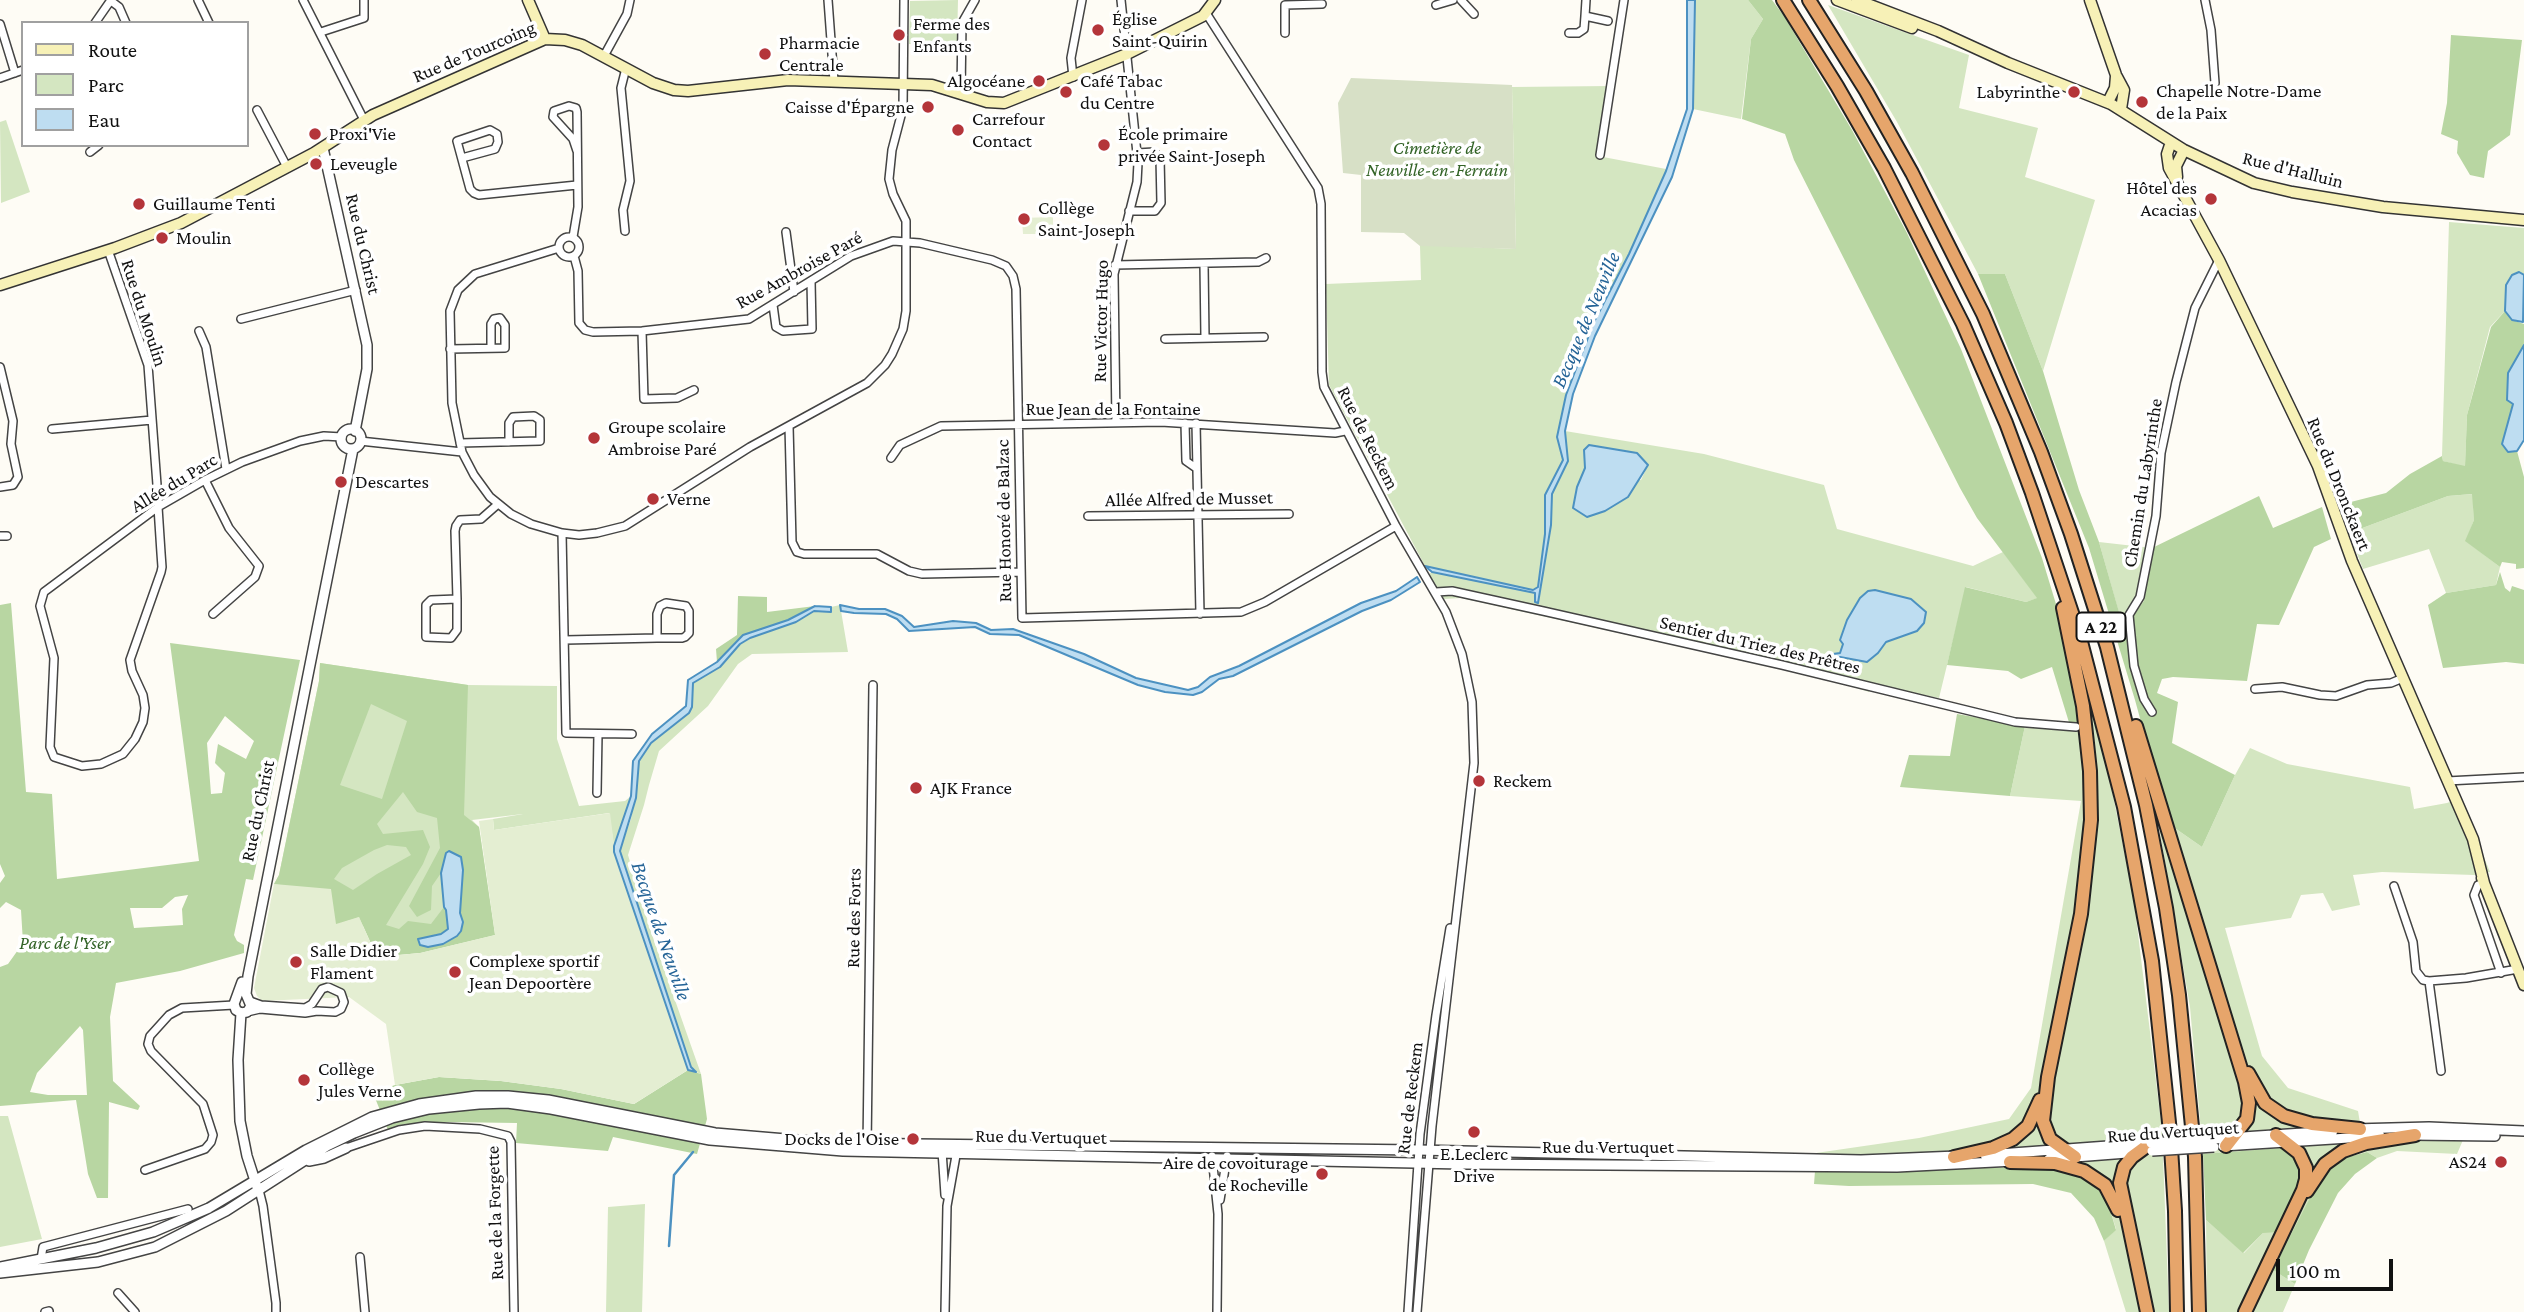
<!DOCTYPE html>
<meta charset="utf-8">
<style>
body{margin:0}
#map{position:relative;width:2524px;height:1312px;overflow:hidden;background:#fefcf5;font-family:"Crimson Pro",serif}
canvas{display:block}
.legend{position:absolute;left:21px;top:21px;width:228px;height:126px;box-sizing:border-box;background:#fff;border:2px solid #a0a0a0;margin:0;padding:9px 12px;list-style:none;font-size:21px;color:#111}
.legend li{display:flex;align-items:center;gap:14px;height:35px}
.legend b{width:35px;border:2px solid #a0a0a0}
.scale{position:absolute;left:2276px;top:1259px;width:117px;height:32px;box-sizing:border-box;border:4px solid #111;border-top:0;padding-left:9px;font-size:21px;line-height:24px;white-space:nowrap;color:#111;-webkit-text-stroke:5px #fff;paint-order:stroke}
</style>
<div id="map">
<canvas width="2524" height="1312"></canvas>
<ul class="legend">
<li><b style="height:9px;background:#f7f1b7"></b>Route</li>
<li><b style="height:19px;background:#d4e6c1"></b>Parc</li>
<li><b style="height:19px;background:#beddf1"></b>Eau</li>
</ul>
<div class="scale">100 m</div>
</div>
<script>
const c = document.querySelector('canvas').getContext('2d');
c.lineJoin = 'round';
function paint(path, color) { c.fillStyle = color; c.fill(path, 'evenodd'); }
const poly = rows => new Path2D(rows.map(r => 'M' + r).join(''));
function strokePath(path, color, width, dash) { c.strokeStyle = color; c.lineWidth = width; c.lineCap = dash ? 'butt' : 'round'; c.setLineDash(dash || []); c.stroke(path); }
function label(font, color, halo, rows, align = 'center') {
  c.font = font + ' "Crimson Pro",serif'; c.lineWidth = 7; c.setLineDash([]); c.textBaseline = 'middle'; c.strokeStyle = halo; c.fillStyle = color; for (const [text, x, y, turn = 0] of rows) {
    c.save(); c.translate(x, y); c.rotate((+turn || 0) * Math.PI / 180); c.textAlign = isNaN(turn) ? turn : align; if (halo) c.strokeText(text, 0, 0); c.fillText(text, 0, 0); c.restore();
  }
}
paint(poly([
 [958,0,957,43,909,44,910,1],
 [1695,0,1748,0,1763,19,1751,39,1741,119,1693,109],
 [1828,5,1969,55,1959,108,2038,128,2025,177,2095,200,2043,371,2005,274,1978,274,1897,122],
 [1610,86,1598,156,1666,169,1666,171,1629,254,1605,299,1566,395,1557,437,1563,460,1544,506,1545,534,1538,587,1533,590,1425,566,1329,385,1326,284,1421,280,1420,246,1426,245,1516,249,1512,87],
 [6,120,30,192,1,203,0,122],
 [2449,222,2524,228,2524,275,2519,272,2512,275,2506,285,2505,311,2490,327,2467,415,2465,467,2443,461,2442,456],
 [1565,431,1704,454,1824,485,1837,529,1973,566,2003,552,2038,598,2026,602,1966,587,1939,698,1872,685,1869,692,1835,681,1461,598,1444,599,1429,574,1432,572,1535,593,1535,602,1538,603,1551,525,1552,494,1568,462],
 [1584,450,1637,453,1648,465,1641,480,1577,487,1585,468],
 [2473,494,2474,520,2466,541,2500,567,2496,585,2446,593,2429,549,2363,569,2349,533,2448,496],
 [2099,542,2152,548,2144,601,2123,627],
 [840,605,848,652,752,654,738,664,708,706,659,751,649,785,644,805,628,855,651,932,701,1074,696,1072,691,1067,621,855,620,850,631,819,639,761,651,743,692,707,693,683,720,667,740,644,759,634,796,622,814,611,831,612,831,607],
 [320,663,468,685,557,686,557,739,579,806,625,801,631,796,614,846,609,813,494,830,493,819,523,814,472,820,479,827,495,935,420,953,274,884,279,875,319,681],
 [2094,716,2110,780,2134,901,2162,1130,2169,1312,2126,1312,2104,1241,2116,1229,2107,1199,2028,1167,1815,1171,1816,1153,1919,1138,2009,1119,2031,1088,2081,801,2010,796,2025,726,2071,729,2079,719],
 [2250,748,2287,764,2410,787,2414,809,2447,803,2460,798,2490,872,2474,875,2382,872,2353,875,2360,905,2332,911,2323,893,2301,895,2291,918,2225,928,2262,1056,2288,1088,2358,1111,2360,1123,2493,1125,2496,1141,2463,1140,2457,1154,2397,1151,2377,1158,2367,1152,2355,1154,2313,1190,2303,1215,2273,1270,2295,1284,2283,1312,2207,1312,2206,1220,2244,1253,2263,1233,2281,1148,2203,1154,2190,1007,2159,827,2169,824,2202,847,2235,775],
 [0,1116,8,1116,42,1239,0,1247],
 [645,1204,642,1312,606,1312,608,1207]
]), '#d4e6c1');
paint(poly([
 [1748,0,1772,0,1784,16,1852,130,1907,233,1961,349,2042,558,2059,614,2079,719,2071,729,2052,667,2021,679,2008,671,1947,665,1965,587,2026,602,2037,598,1977,518,1960,488,1794,160,1785,134,1742,119,1751,39,1763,19],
 [2451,35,2522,40,2510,135,2488,151,2484,178,2470,175,2457,153,2458,141,2441,134,2447,103],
 [1978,274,2005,274,2043,371,2079,490,2099,542,2123,626,2144,601,2152,548,2259,496,2273,528,2322,507,2331,539,2314,547,2279,625,2257,624,2247,681,2173,677,2162,679,2157,693,2178,702,2172,743,2235,775,2202,847,2169,824,2135,700,2089,548],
 [2505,311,2512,320,2524,324,2524,345,2517,356,2513,404,2502,444,2508,452,2517,451,2524,477,2524,568,2516,569,2516,564,2502,562,2500,567,2465,541,2474,520,2472,494,2448,496,2349,533,2339,505,2386,493,2410,474,2442,456,2443,461,2465,466,2467,415,2491,327],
 [2500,572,2505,588,2510,592,2512,586,2524,590,2524,664,2506,662,2443,668,2428,605,2446,593,2496,585],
 [738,596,767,597,767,612,815,606,788,620,743,635,717,662,716,649,737,635],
 [11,603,26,792,52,794,57,879,199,861,170,643,300,660,253,880,246,879,234,935,237,941,244,945,244,953,180,971,116,983,110,1017,113,1081,140,1106,138,1110,109,1102,108,1198,97,1198,88,1174,76,1100,0,1106,0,967,8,964,23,943,21,910,6,902,0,908,0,883,5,876,0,864,0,605],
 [225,716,254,741,246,759,218,744,215,763,225,773,222,793,211,794,207,743],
 [188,895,182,909,183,925,134,928,130,908,162,908,175,897],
 [80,1026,83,1030,87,1095,48,1095,30,1092,37,1073],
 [320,663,468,685,464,815,479,827,495,935,420,953,377,957,359,917,336,925,286,886,274,884,279,875,319,681],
 [371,704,407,721,382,799,340,785],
 [403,792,417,812,437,818,440,848,409,906,417,917,431,910,432,886,441,873,446,853,463,870,460,914,463,922,428,947,435,935,441,934,448,929,446,909,444,907,431,924,408,921,399,929,386,925,423,864,430,847,423,830,383,834,377,824],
 [387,845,406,847,411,855,377,874,353,890,334,879,342,868,374,850],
 [1957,714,2025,726,2010,796,1900,787,1909,755,1950,756],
 [688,1070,701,1074,707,1119,697,1154,613,1137,608,1151,516,1143,517,1123,447,1122,388,1130,373,1093,395,1085,439,1077,501,1081,561,1089,634,1104],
 [2281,1148,2289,1151,2298,1160,2303,1182,2277,1232,2263,1233,2243,1253,2206,1220,2203,1154],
 [2367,1152,2377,1158,2355,1174,2338,1193,2309,1250,2295,1284,2273,1270,2320,1178,2344,1158],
 [2028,1167,2072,1173,2095,1184,2107,1199,2116,1230,2104,1241,2094,1218,2071,1193,2033,1184,1849,1186,1814,1184,1815,1171]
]), '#b8d6a2');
paint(poly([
 [1351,78,1512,85,1516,249,1420,246,1404,233,1361,232,1361,175,1343,173,1338,103]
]), '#d7e0c6');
paint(poly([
 [1053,217,1053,234,1023,234,1022,218],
 [610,813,615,852,688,1070,634,1104,561,1089,501,1081,439,1077,395,1085,386,1024,349,997,262,1001,257,996,254,988,274,884,331,889,336,924,359,917,377,957,420,953,495,935,479,821,493,819,494,830]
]), '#e4eed2');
const water = poly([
 [1687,0,1695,0,1693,109,1672,177,1595,336,1573,394,1565,431,1568,461,1552,494,1551,525,1538,603,1535,602,1535,593,1432,572,1425,566,1533,590,1538,587,1545,534,1545,495,1563,460,1557,437,1566,395,1594,322,1629,254,1666,171,1687,109,1687,0],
 [2519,272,2524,275,2523,322,2512,320,2505,311,2506,285,2512,275,2519,272],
 [2524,345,2524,440,2517,451,2508,452,2502,444,2513,404,2507,400,2508,373,2524,345],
 [1589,445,1637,453,1648,465,1628,497,1605,511,1587,517,1573,508,1577,487,1585,468,1584,450,1589,445],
 [1417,577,1420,582,1391,600,1362,611,1233,676,1219,679,1202,692,1193,695,1165,692,1138,685,1019,635,990,634,975,627,909,631,897,619,886,614,854,613,841,611,840,605,859,609,885,609,902,616,914,627,953,621,976,623,991,630,1013,629,1084,654,1136,678,1188,690,1198,687,1210,677,1239,666,1361,603,1396,591,1417,577],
 [1875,590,1911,599,1926,612,1924,623,1917,631,1886,642,1878,653,1867,662,1840,657,1831,658,1833,654,1840,653,1843,644,1840,640,1847,620,1860,598,1868,591,1875,590],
 [815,606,831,607,831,612,814,611,796,622,750,638,740,644,720,667,693,683,692,707,689,713,651,743,639,761,636,798,620,851,691,1067,696,1072,688,1070,614,852,614,846,631,796,633,761,652,734,686,706,688,680,717,662,743,635,788,620,815,606],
 [449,851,461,857,463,870,460,913,463,922,461,931,457,936,443,944,428,947,420,945,418,939,441,934,448,929,446,910,444,907,441,873,446,853,449,851]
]);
paint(water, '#beddf1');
strokePath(water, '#4c91c1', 2);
strokePath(poly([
 [669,1246,674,1175,693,1152]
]), '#4c91c1', 2.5);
const minor = poly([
 [198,0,209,23],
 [303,0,364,120],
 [828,0,834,81],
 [1461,0,1474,14],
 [1586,0,1585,16,1608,21],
 [2205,0,2211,30,2215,83],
 [111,1,119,7,126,23],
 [1436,5,1453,0],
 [1206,13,1318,188,1321,204,1322,372,1324,387,1396,526,1446,612,1462,654,1472,702,1474,763,1432,1126,1417,1312],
 [95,23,111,0],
 [0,24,15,73],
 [321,32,364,18,364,0],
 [1285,33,1285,5,1322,4],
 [1569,33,1578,33,1584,29,1585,16],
 [604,56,627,14,630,0],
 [1073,77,1071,58,1082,0],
 [0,78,23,70],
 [961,93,962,23,975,0],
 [257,110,287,167],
 [90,152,99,145],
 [1600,155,1624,0],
 [462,158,495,149,498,142,497,134,490,130,457,141,470,189,474,193,479,195,577,185],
 [1129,211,1155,211,1161,203,1160,158,1154,152,1137,153],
 [625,231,623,210,630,181,621,88,626,68],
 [786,232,794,292],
 '559 247a10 10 0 1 1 20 0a10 10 0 1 1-20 0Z',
 [573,237,578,207,577,112,576,108,569,106,554,111,553,117,573,139,577,151],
 [559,248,475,274,458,290,450,311,452,403,462,452,474,475,490,497,511,514,531,524,562,533,579,535,597,533,625,526,750,447,867,383,885,365,892,354,903,329,906,311,906,221,893,194,889,179,892,150,903,108,904,0],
 [108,250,148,365,158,498,158,507,161,553,162,567,161,572,130,660,132,671,143,695,145,708,143,722,135,739,123,754,101,764,82,766,54,757,50,747,54,658,40,606,44,592,158,507,205,480,242,462,300,441,324,436,342,437],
 [574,256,578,271,579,323,585,330,593,332,642,331,749,319,851,256,893,241,920,243,992,260,1006,266,1013,276,1016,289,1022,618,1241,612,1265,602,1396,526],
 [1204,264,1205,338],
 [1115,265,1258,262,1266,258],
 [773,305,776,327,783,331,812,329,811,281],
 [241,319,356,290],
 [199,331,206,347,226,469],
 [642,331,644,399,677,398,694,390],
 [1165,339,1264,337],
 [450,349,505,348,505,325,500,318,494,319,491,324,491,348],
 [0,367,13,421,11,444,18,477,13,485,0,487],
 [1116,423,1114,274,1137,182,1138,163,1121,0],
 [1185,423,1186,461,1196,468],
 [1196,423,1200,614],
 [789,426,792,542,797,552,804,554,877,554,909,571,922,574,1021,572],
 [52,429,152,420],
 [360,441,462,452],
 [460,443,540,441,540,420,534,416,513,417,509,423,509,442],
 [891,458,900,445,941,426,1161,422,1335,433,1345,431],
 [205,480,229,528,259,566,255,577,213,614],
 [1088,516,1289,514],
 [562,533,566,733,632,734],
 [0,536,7,536],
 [1436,592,1452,591,1543,611,1782,665,2015,722,2076,727],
 [457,599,431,600,426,605,426,637,451,638,457,630,457,599,455,531,456,526,460,520,481,519,498,504],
 [565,640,657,638,682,638,685,637,689,633,689,611,686,606,666,603,660,606,657,614,657,638],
 [2255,689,2282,687,2320,695,2336,696,2367,685,2391,683,2403,678],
 [2152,712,2144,699,2134,666,2129,615,2140,597,2156,516,2161,453,2176,382,2195,308,2219,260],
 [2447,781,2524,777],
 [597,793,598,734],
 [2484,883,2478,885,2474,895,2501,973],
 [2394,886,2413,942,2416,971,2423,980,2429,981,2466,978,2518,969],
 [2429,981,2441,1071],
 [247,1012,260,1009,305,1013,317,1011,335,1012,341,1009,344,1002,341,993,328,987,322,989,312,1004,305,1008,261,1005,250,1001],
 [346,1148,399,1130,425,1126,480,1129,508,1136,511,1142,514,1312],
 [867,1148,873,685],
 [942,1151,945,1195],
 [1212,1156,1218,1214,1217,1312],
 [145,1170,205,1149,211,1142,213,1135,203,1104,151,1051,148,1044,150,1036,169,1015,182,1008,234,1005],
 [259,1190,263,1206,276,1303,276,1312],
 [1220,1200,1227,1156],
 [360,1257,365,1312],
 [41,1259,43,1247,188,1209],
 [118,1293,135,1312],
 [45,1312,49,1311],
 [945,1312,947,1206,957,1150],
 [1408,1312,1420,1134,1436,1015,1450,928]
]);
const tertiary = poly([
 [323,148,367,345,367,369,355,431],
 '341 439a10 10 0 1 1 20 0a10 10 0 1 1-20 0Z',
 [241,1013,247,1012,251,1006,246,994,248,976,353,449],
 [241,1013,236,1010,234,1004,242,982],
 [241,1013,238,1060,240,1121,247,1156,257,1187],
 [2354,1129,2429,1127,2524,1131],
 [2411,1135,2495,1136],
 [2213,1139,2333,1131],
 [2223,1146,2380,1136],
 [1985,1155,2149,1143],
 [2049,1159,2140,1152],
 [309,1161,324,1158,346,1148],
 [0,1267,96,1248,153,1232,209,1208,306,1150,372,1117,419,1104,476,1096,508,1096,548,1100,715,1133,833,1143,1418,1150,1861,1160,1957,1156],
 [0,1273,98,1262,155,1247,226,1211,327,1146,354,1133,392,1118,429,1109,479,1104,507,1103,551,1109,710,1140,843,1151,1462,1164,1897,1167,2014,1161]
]);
const secondary = poly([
 [528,0,545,39],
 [1837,0,1912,28],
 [1857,0,1938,31,2008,63,2111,104,2184,150,2254,183,2292,192,2383,207,2524,220],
 [2090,0,2116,75,2124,90,2121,109],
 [2108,102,2115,88,2116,76],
 [2171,142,2167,154,2169,168,2219,260,2318,466,2352,561,2473,839,2484,883],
 [2177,177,2176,166,2184,150],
 [0,285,115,248,181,223,314,153,373,115,545,39,565,40,582,45,653,83,674,90,688,91,788,80,903,84,932,85,987,102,1004,103,1127,54,1203,16,1215,0],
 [2482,878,2524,985]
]);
const motorway = poly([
 [1783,0,1837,86,1884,168,1963,324,2006,423,2032,493,2079,634,2124,807,2152,961,2170,1132,2175,1211,2177,1312],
 [1809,0,1866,91,1912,173,1983,314,2041,452,2071,534,2107,647,2146,805,2166,908,2179,995,2195,1157,2199,1312],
 [2063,608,2083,706,2090,771,2091,820,2081,914,2048,1077,2043,1121,2050,1139,2075,1157],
 [2136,726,2245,1082,2249,1103,2247,1119,2226,1146],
 [2248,1073,2265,1103,2284,1116,2312,1124,2360,1129],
 [1954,1157,1993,1148,2013,1139,2028,1126,2040,1100],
 [2010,1162,2055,1163,2084,1171,2105,1185,2118,1210],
 [2307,1191,2325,1164,2343,1151,2366,1143,2415,1135],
 [2147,1312,2120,1183,2124,1167,2132,1157,2151,1143],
 [2245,1312,2303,1190,2306,1179,2306,1168,2299,1153,2276,1135]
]);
strokePath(minor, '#444', 10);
strokePath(tertiary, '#444', 12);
strokePath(secondary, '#333', 13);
strokePath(motorway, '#222', 16);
strokePath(minor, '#fff', 7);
strokePath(tertiary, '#fff', 9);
strokePath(secondary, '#f7f1b7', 10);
strokePath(motorway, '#e6a56b', 12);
const tertiaryBridge = poly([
 [2151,1143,2213,1139],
 [2152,1151,2214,1147]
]);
strokePath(tertiaryBridge, '#444', 12, []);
strokePath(tertiaryBridge, '#fff', 9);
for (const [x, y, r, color] of [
 [1098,30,7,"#b4353a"],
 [899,35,7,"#b4353a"],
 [765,54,7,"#b4353a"],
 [1039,81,7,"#b4353a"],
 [1066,92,7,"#b4353a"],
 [2074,92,7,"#b4353a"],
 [2142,102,7,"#b4353a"],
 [928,107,7,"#b4353a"],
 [958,130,7,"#b4353a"],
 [315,134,7,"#b4353a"],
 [1104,145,7,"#b4353a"],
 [316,164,7,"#b4353a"],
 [2211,199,7,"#b4353a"],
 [139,204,7,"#b4353a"],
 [1024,219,7,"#b4353a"],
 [162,238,7,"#b4353a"],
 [594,438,7,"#b4353a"],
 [341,482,7,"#b4353a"],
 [653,499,7,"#b4353a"],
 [1479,781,7,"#b4353a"],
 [916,788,7,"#b4353a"],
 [296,962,7,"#b4353a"],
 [455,972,7,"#b4353a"],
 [304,1080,7,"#b4353a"],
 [1474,1132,7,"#b4353a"],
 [913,1139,7,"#b4353a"],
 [2501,1162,7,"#b4353a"],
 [1322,1174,7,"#b4353a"]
]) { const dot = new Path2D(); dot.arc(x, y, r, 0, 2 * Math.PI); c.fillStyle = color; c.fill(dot); strokePath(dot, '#fff', 2.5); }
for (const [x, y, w] of [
 [2101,627,49]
]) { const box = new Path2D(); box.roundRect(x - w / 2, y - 14.5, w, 29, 5); c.fillStyle = '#fff'; c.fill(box); strokePath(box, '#111', 2); }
label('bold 18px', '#111', null, [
 ["A 22",2101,627]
]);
label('19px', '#111', '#fff', [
 ["Église",1112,19],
 ["Saint-Quirin",1112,41],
 ["Ferme des",913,24],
 ["Enfants",913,46],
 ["Pharmacie",779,43],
 ["Centrale",779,65],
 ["Algocéane",1025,81,"right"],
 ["Café Tabac",1080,81],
 ["du Centre",1080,103],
 ["Chapelle Notre-Dame",2156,91],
 ["de la Paix",2156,113],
 ["Labyrinthe",2060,92,"right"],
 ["Caisse d'Épargne",914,107,"right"],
 ["Carrefour",972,119],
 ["Contact",972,141],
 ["Proxi'Vie",329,134],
 ["École primaire",1118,134],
 ["privée Saint-Joseph",1118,156],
 ["Leveugle",330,164],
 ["Hôtel des",2197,188,"right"],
 ["Acacias",2197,210,"right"],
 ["Guillaume Tenti",153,204],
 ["Collège",1038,208],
 ["Saint-Joseph",1038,230],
 ["Moulin",176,238],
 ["Groupe scolaire",608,427],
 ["Ambroise Paré",608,449],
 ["Descartes",355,482],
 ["Verne",667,499],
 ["Reckem",1493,781],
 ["AJK France",930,788],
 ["Salle Didier",310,951],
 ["Flament",310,973],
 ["Complexe sportif",469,961],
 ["Jean Depoortère",469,983],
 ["Collège",318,1069],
 ["Jules Verne",318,1091],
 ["Docks de l'Oise",899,1139,"right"],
 ["E.Leclerc",1474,1154,"center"],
 ["Drive",1474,1176,"center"],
 ["AS24",2487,1162,"right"],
 ["Aire de covoiturage",1308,1163,"right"],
 ["de Rocheville",1308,1185,"right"]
], 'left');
label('19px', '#111', '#fff', [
 ["Rue de Tourcoing",474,52,-23],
 ["Rue d'Halluin",2293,170,14],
 ["Rue du Christ",363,244,77],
 ["Rue Ambroise Paré",799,270,-29],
 ["Rue du Moulin",144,313,72],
 ["Rue Victor Hugo",1101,321,-89],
 ["Rue Jean de la Fontaine",1113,409],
 ["Rue de Reckem",1368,438,63],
 ["Allée du Parc",174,483,-31],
 ["Chemin du Labyrinthe",2143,483,-81],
 ["Rue du Dronckaert",2339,484,68],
 ["Allée Alfred de Musset",1189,499,-1],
 ["Rue Honoré de Balzac",1004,521,-91],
 ["Sentier du Triez des Prêtres",1760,645,13],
 ["Rue du Christ",258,811,-78],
 ["Rue des Forts",854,918,-89],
 ["Rue de Reckem",1410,1098,-83],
 ["Rue du Vertuquet",2173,1132,-4],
 ["Rue du Vertuquet",1041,1137,1],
 ["Rue du Vertuquet",1608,1147],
 ["Rue de la Forgette",495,1213,-92]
]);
label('italic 19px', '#326326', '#fff', [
 ["Cimetière de",1437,148],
 ["Neuville-en-Ferrain",1437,170],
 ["Parc de l'Yser",65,943]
]);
label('italic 21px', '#256497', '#fff', [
 ["Becque de Neuville",1586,320,-67],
 ["Becque de Neuville",661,931,71]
]);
</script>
